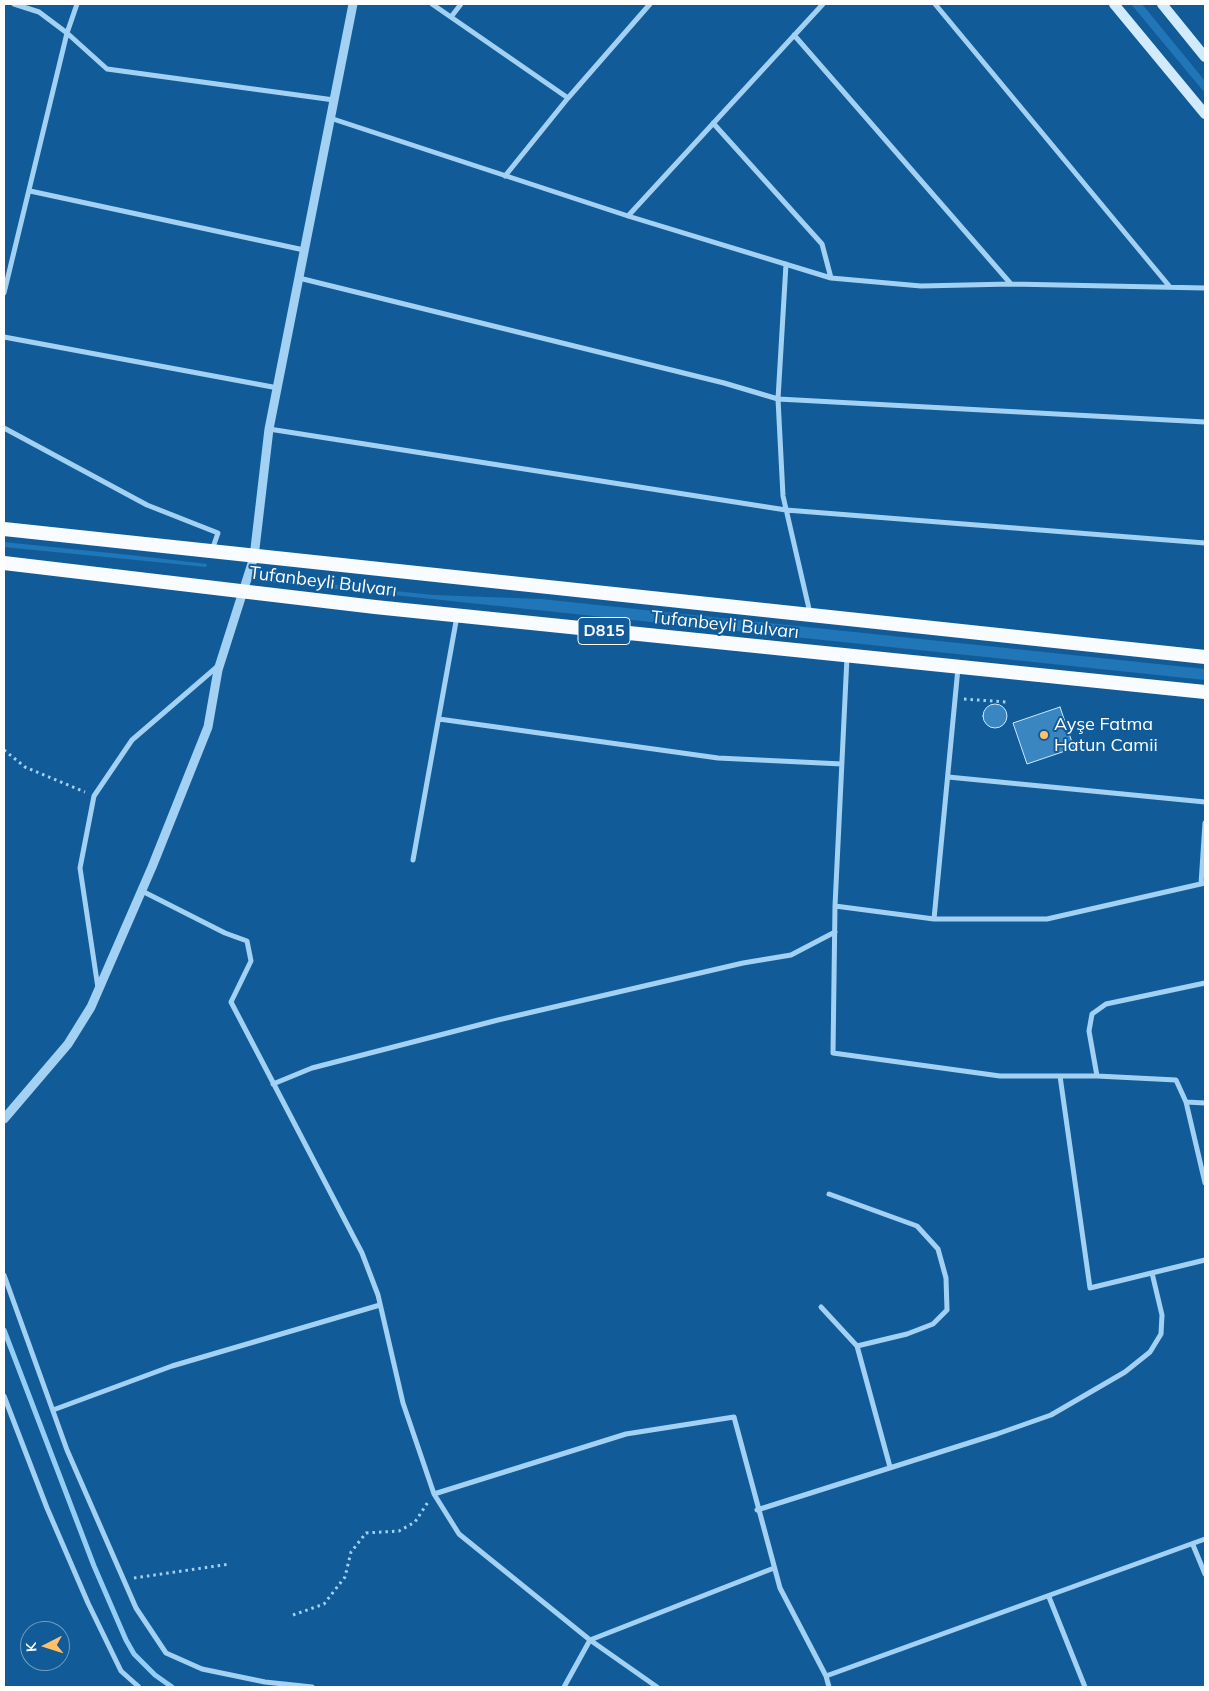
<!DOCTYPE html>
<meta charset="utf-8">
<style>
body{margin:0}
#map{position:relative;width:1209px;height:1691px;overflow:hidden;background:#115c98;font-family:Mulish,sans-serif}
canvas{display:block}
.frame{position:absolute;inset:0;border:5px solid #fff;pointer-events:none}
.north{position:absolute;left:20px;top:1621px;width:50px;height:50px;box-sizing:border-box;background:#115c98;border:1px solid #709dc1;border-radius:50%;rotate:265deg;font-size:14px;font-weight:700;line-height:20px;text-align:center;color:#fff}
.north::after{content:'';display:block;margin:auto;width:18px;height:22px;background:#ffc066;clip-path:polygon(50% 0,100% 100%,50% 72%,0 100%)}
</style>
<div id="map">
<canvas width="1209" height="1691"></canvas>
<div class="frame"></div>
<div class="north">K</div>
</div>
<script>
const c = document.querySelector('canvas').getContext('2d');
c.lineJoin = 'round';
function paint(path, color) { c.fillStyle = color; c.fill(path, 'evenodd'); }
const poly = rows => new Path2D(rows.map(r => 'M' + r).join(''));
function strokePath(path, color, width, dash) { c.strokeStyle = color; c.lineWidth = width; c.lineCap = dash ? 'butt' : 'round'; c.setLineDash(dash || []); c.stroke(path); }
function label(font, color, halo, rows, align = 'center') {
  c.font = font + ' Mulish,sans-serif'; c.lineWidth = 4; c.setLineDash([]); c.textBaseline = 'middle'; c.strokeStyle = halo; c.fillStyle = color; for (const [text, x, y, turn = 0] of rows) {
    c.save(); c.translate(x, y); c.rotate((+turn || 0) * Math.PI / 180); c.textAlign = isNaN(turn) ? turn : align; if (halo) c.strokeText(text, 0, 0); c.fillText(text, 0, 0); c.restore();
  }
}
paint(poly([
 [1131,4,1142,4,1205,81,1205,93],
 [4,542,139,556,207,564,206,567,4,547],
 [261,577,433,595,541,599,1205,669,1205,680,260,581]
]), '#2076b6');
strokePath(poly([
 [4,1330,94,1566,126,1640,134,1654,155,1675,172,1687]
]), '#94cef7', 5);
const building = poly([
 '983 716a12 12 0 1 1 24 0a12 12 0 1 1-24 0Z',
 [1060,707,1074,748,1027,764,1013,723,1060,707]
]);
paint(building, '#3a86c1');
strokePath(building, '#cbe8fe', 1);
strokePath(poly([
 [964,699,1006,702],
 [4,750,25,767,85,792],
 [134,1578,230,1564],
 [293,1615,324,1604,345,1577,351,1552,366,1533,399,1531,415,1522,428,1502]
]), '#a3d1f4', 3, [2.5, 4]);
strokePath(poly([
 [14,4,39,12,67,33,107,69,334,100],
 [432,4,568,98],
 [935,4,1170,287],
 [451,17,461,4],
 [794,35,1011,284],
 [330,118,628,216,831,278,921,286,1011,284,1205,288],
 [713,123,822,244,831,278],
 [505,176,568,98,650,4],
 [30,191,304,250],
 [628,216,823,4],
 [786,264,778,399,783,496,810,613],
 [299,278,724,383,778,399,1205,422],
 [4,293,67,33,77,4],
 [4,337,278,388],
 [4,428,147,505,218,533,212,550],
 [269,429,786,510,1205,543],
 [847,657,835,906,833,1053,1000,1076,1097,1076,1176,1080,1186,1102,1205,1183],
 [439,719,718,758,842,764],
 [948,777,1205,802],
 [413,860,457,616],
 [1201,884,1205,823],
 [142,891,225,933,247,941,251,961,231,1002,362,1253,378,1295,403,1403,434,1494,459,1534,590,1640,657,1687],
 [835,906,934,919,1047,919,1205,883],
 [934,919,958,668],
 [98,988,80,868,94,796,132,740,218,666],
 [1060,1076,1090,1288,1205,1260],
 [1097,1076,1089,1031,1092,1014,1106,1004,1205,983],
 [273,1084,312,1068,498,1020,743,963,791,955,835,932],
 [1186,1102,1205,1103],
 [829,1194,917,1226,938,1249,946,1278,947,1310,933,1324,907,1334,857,1346],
 [4,1275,67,1450,136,1608,166,1653,202,1669,265,1682,312,1687],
 [821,1307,857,1346,890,1467],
 [4,1396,47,1508,88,1603,121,1671,139,1687],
 [53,1410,172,1366,380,1305],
 [434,1494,626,1434,734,1417,780,1588,826,1676,829,1687],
 [757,1510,997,1434,1051,1415,1125,1372,1150,1352,1161,1334,1162,1315,1152,1273],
 [1193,1545,1205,1574],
 [1049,1597,1085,1687],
 [826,1676,1205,1539],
 [564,1687,590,1640,774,1568]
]), '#a3d1f4', 5);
strokePath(poly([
 [4,1119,68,1044,91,1007,152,867,208,727,218,670,254,557,269,429,353,4]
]), '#a3d1f4', 9);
strokePath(poly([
 [1114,4,1205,114],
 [1162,4,1205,57]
]), '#d2eafd', 10);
strokePath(poly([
 [4,529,1205,657],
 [4,563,375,607,1205,692]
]), '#f8fbff', 14);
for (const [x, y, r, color] of [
 [1044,735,5,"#ffc066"]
]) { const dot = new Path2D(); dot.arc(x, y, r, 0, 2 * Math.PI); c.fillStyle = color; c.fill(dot); strokePath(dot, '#115c98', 2); }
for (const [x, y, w] of [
 [604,631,52]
]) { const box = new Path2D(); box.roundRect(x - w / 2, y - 13.5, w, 27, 4); c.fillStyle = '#115c98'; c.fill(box); strokePath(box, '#fff', 1); }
label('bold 16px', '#fff', null, [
 ["D815",604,631]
]);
label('18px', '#fff', '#115c98', [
 ["Tufanbeyli Bulvarı",323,582,7],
 ["Tufanbeyli Bulvarı",725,625,6]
]);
label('18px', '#fff', '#115c98', [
 ["Ayşe Fatma",1054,725],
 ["Hatun Camii",1054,746]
], 'left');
</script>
